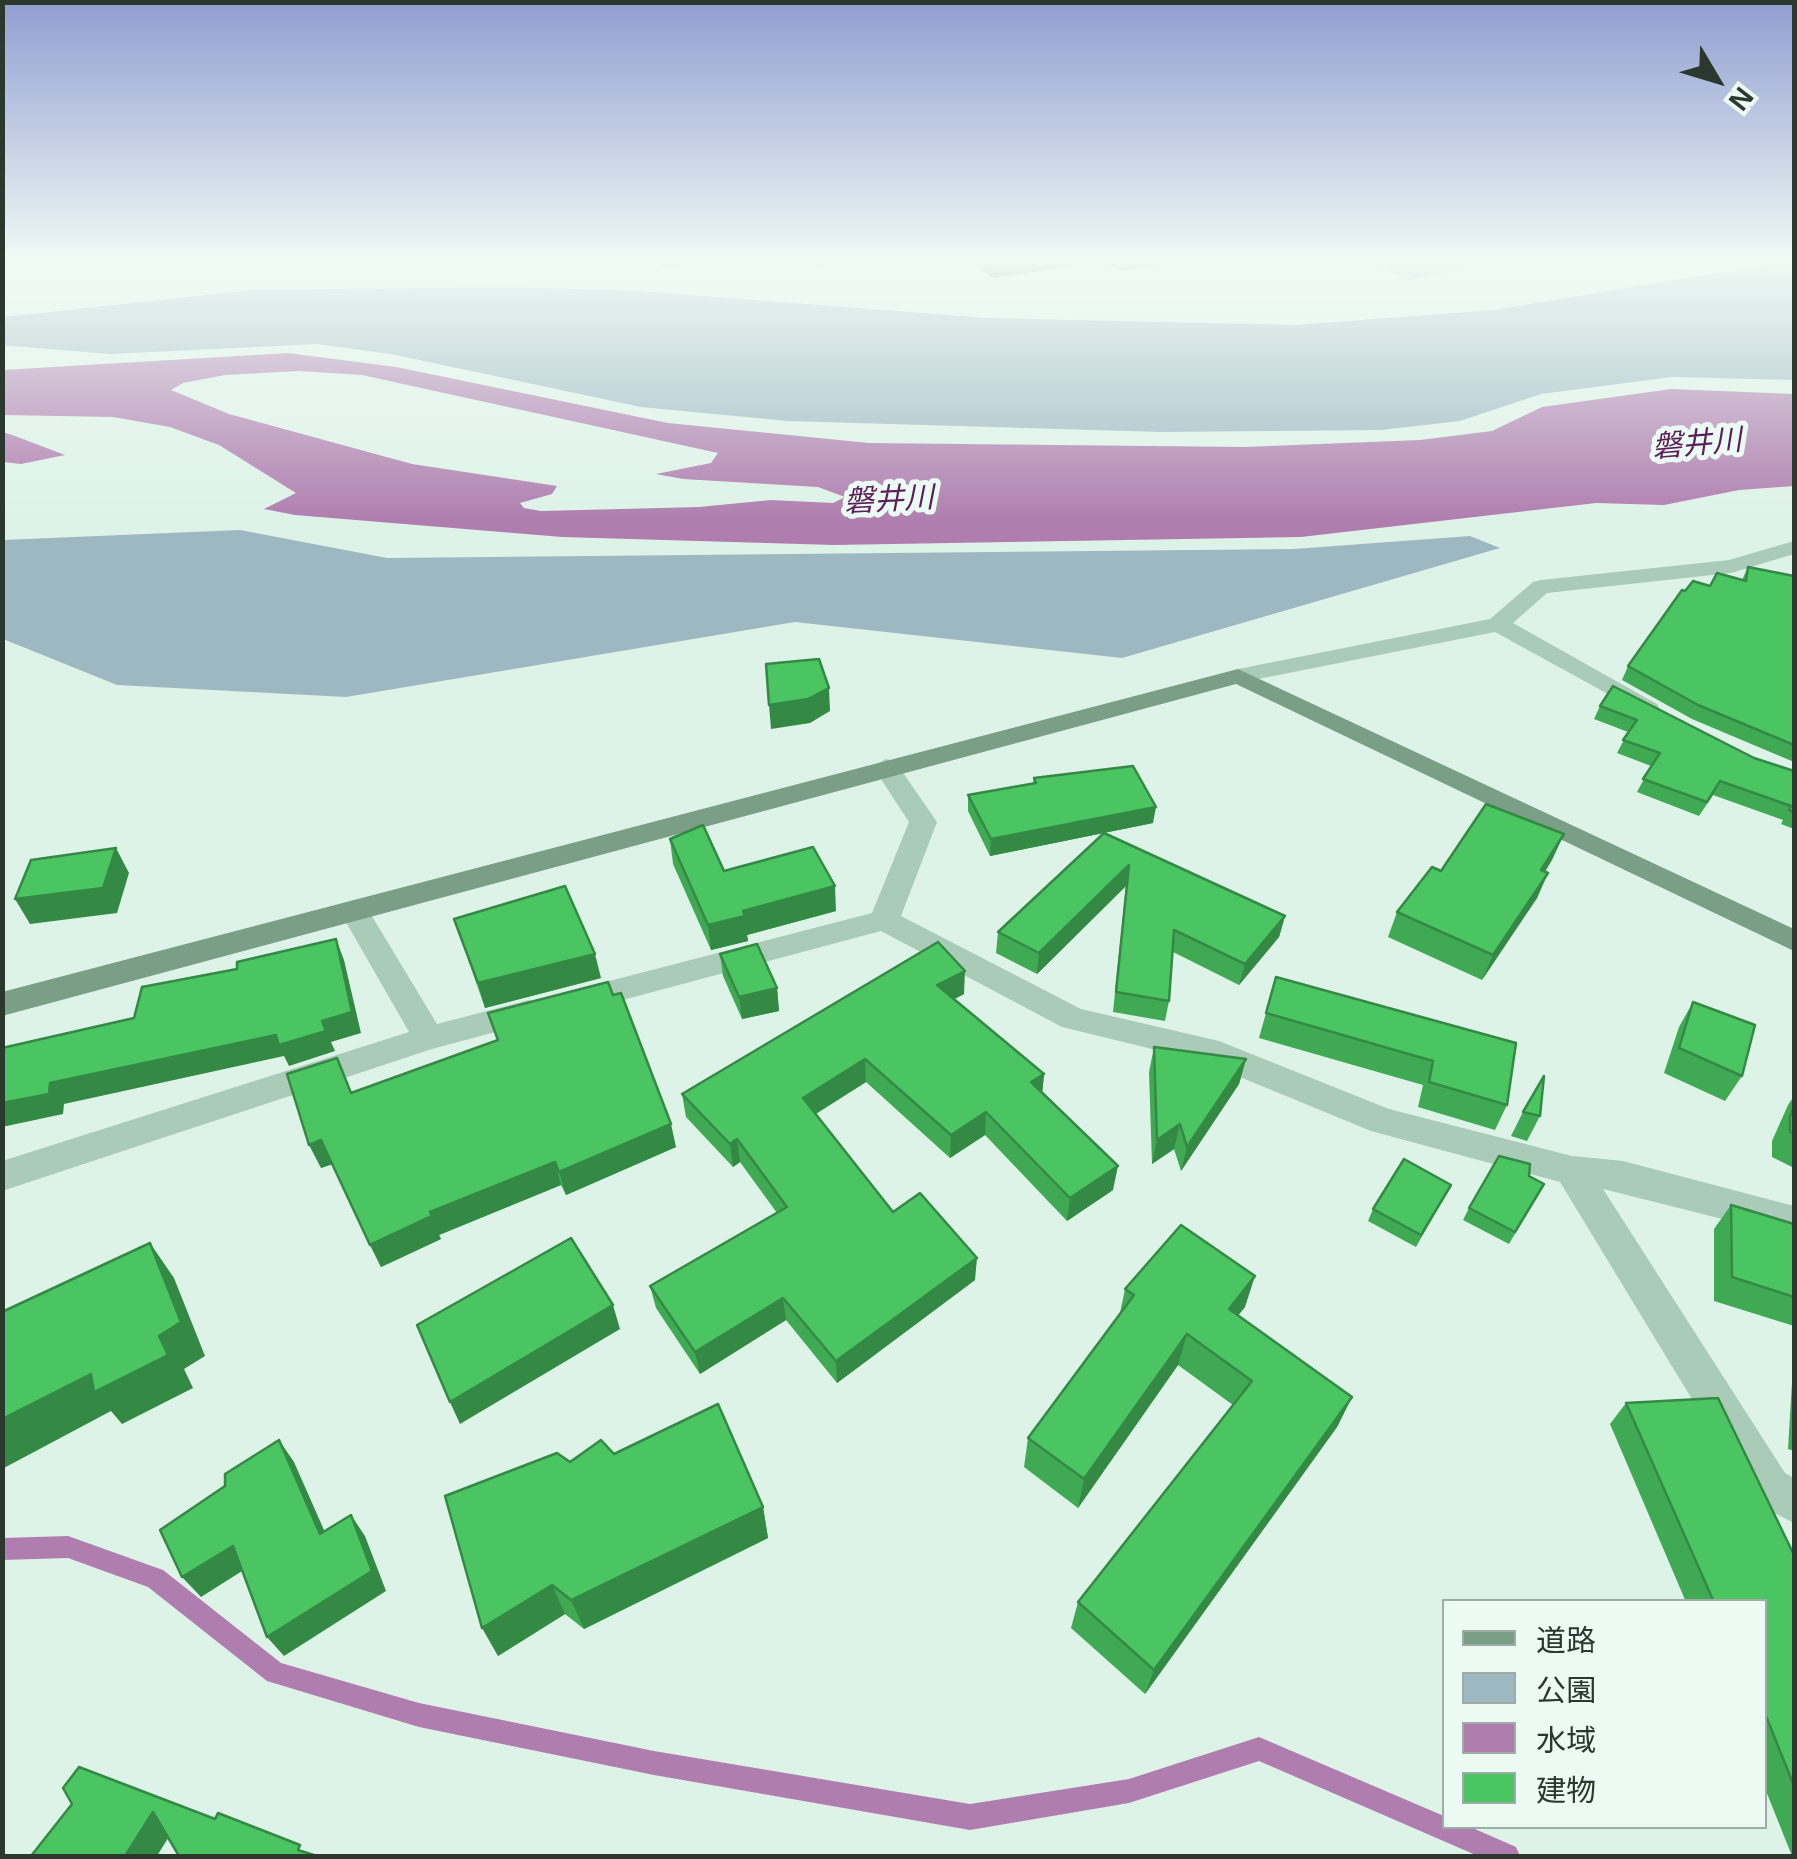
<!DOCTYPE html>
<meta charset="utf-8">
<style>
body{margin:0}
#map{position:relative;width:1797px;height:1859px;overflow:hidden;background:#def3e8;font-family:Helvetica,"Noto Sans JP",sans-serif}
canvas{display:block}
.frame{position:absolute;inset:0;border:5px solid #2a382e;pointer-events:none}
.legend{position:absolute;left:1442px;top:1599px;width:325px;height:230px;box-sizing:border-box;background:#ebfaf2;border:2px solid #9eaca4;margin:0;padding:12px 18px;list-style:none;font-size:30px;color:#2a382e}
.legend li{display:flex;align-items:center;gap:20px;height:50px}
.legend b{width:50px;border:2px solid #9eaca4}
.north{position:absolute;left:1667px;top:30px;width:100px;height:100px;-webkit-text-stroke:8px #ebfaf2;paint-order:stroke;rotate:128deg;font-size:28px;font-weight:700;line-height:40px;text-align:center;color:#2a382e}
.north::after{content:'';display:block;margin:auto;width:35px;height:45px;background:#2a382e;clip-path:polygon(50% 0,100% 100%,50% 72%,0 100%)}
</style>
<div id="map">
<canvas width="1797" height="1859"></canvas>
<div class="frame"></div>
<ul class="legend">
<li><b style="height:12px;background:#7b9f86"></b>道路</li>
<li><b style="height:28px;background:#9eb8c2"></b>公園</li>
<li><b style="height:28px;background:#af7eaf"></b>水域</li>
<li><b style="height:28px;background:#4ac562"></b>建物</li>
</ul>
<div class="north">N</div>
</div>
<script>
const c = document.querySelector('canvas').getContext('2d');
c.lineJoin = 'round';
function paint(path, color) { c.fillStyle = color; c.fill(path, 'evenodd'); }
const poly = rows => new Path2D(rows.map(r => 'M' + r).join(''));
function strokePath(path, color, width, dash) { c.strokeStyle = color; c.lineWidth = width; c.lineCap = dash ? 'butt' : 'round'; c.setLineDash(dash || []); c.stroke(path); }
function label(font, color, halo, rows, align = 'center') {
  c.font = font + ' Helvetica,"Noto Sans JP",sans-serif'; c.lineWidth = 10; c.setLineDash([]); c.textBaseline = 'middle'; c.strokeStyle = halo; c.fillStyle = color; for (const [text, x, y, turn = 0] of rows) {
    c.save(); c.translate(x, y); c.rotate((+turn || 0) * Math.PI / 180); c.textAlign = isNaN(turn) ? turn : align; if (halo) c.strokeText(text, 0, 0); c.fillText(text, 0, 0); c.restore();
  }
}
paint(poly([
 [1365,260,1519,260,1408,280],
 [1794,260,1794,380,1672,377,1541,394,1460,421,1381,430,1162,432,787,421,641,407,391,354,317,344,110,354,2,345,3,317,252,290,509,287,639,291,987,318,1296,325,1493,310],
 [240,530,387,558,1294,549,1470,536,1500,548,1122,658,795,622,346,697,117,685,3,639,3,540]
]), '#9eb8c2');
paint(poly([
 [288,353,396,367,668,423,869,443,1245,447,1420,440,1492,431,1542,407,1671,389,1794,394,1794,486,1739,490,1664,505,1596,503,1301,537,834,545,562,537,295,515,264,509,296,493,219,445,170,427,113,417,3,415,3,370],
 [299,371,362,375,718,453,711,463,656,474,683,479,818,487,845,497,833,503,771,500,699,507,541,511,524,508,520,503,552,494,557,486,412,464,229,414,171,390,183,383,225,375],
 [3,432,15,436,65,455,21,464,3,462]
]), '#af7eaf');
paint(poly([
 [68,1536,163,1570,281,1663,419,1703,654,1751,970,1804,1129,1779,1259,1737,1444,1816,1444,1826,1468,1826,1516,1847,1520,1856,1478,1856,1259,1761,1129,1803,970,1830,654,1775,419,1727,267,1681,148,1587,68,1558,2,1560,2,1538,68,1536]
]), '#af7eaf');
paint(poly([
 [1794,541,1794,554,1731,573,1547,593,1513,623,1657,704,1660,709,1657,714,1648,716,1495,632,1238,683,1226,676,1238,669,1490,619,1533,582,1541,580,1729,560,1794,541],
 [886,759,895,761,937,822,901,916,1081,1009,1219,1041,1389,1109,1572,1156,1623,1161,1794,1206,1794,1237,1603,1189,1785,1473,1794,1478,1794,1523,1755,1503,1560,1182,1371,1131,1201,1061,1062,1027,881,931,574,1013,563,1009,558,1001,563,993,872,913,909,822,873,767,886,759],
 [354,900,364,903,437,1024,529,1000,540,1004,545,1012,540,1020,432,1049,2,1191,2,1161,409,1032,339,910,344,903,354,900]
]), '#aacbb7');
paint(poly([
 [1238,669,1794,929,1794,951,1236,684,2,1016,2,992,1238,669]
]), '#7b9f86');
paint(poly([
 [968,260,1191,260,1121,271,1098,262,993,278],
 [1748,567,1794,576,1794,762,1692,719,1622,680,1628,666,1685,591,1742,580],
 [1600,706,1794,771,1794,829,1781,824,1783,820,1713,795,1699,816,1637,792,1651,766,1617,753,1628,732,1594,719],
 [1034,778,1153,823,990,856,968,811,968,795,1033,783],
 [1104,833,1285,916,1279,937,1239,985,1173,952,1169,1001,1165,1021,1113,1012,1126,886,1037,974,996,953,998,932],
 [670,839,724,871,836,911,747,935,748,941,711,950,673,864],
 [1553,858,1545,872,1548,873,1537,898,1482,980,1388,937,1397,912,1441,871],
 [454,919,601,978,485,1008],
 [720,954,777,988,779,1011,742,1019,723,976],
 [1276,977,1516,1043,1507,1105,1495,1130,1418,1107,1423,1085,1259,1038],
 [964,994,954,999,1044,1074,1042,1093,1113,1190,1067,1221,985,1135,950,1158,866,1082,816,1114,893,1212,975,1280,837,1383,786,1320,700,1374,656,1308,650,1286,777,1213,740,1162,733,1167,686,1117,682,1094],
 [1693,1002,1742,1076,1725,1101,1664,1073,1679,1027],
 [488,1013,676,1147,566,1195,561,1185,439,1235,441,1239,381,1267,332,1164,321,1168,352,1093,497,1040],
 [1154,1047,1246,1059,1239,1084,1181,1171,1174,1149,1152,1164,1149,1072],
 [1794,1096,1794,1168,1772,1157,1772,1141,1788,1105],
 [1523,1112,1540,1116,1527,1141,1511,1136],
 [1529,1176,1544,1184,1509,1244,1463,1220,1469,1208],
 [1451,1185,1416,1247,1368,1221,1373,1209],
 [1731,1205,1794,1224,1794,1326,1714,1301,1714,1229],
 [1125,1289,1245,1307,1238,1315,1352,1397,1337,1427,1145,1694,1071,1628,1078,1602,1233,1405,1178,1365,1078,1508,1024,1467,1028,1438,1120,1313],
 [1794,1364,1794,1451,1788,1449,1793,1366],
 [1626,1403,1794,1555,1794,1856,1792,1856,1764,1786,1764,1602,1686,1602,1610,1424],
 [570,1462,763,1507,768,1538,584,1629,565,1614,498,1656]
]), '#40a954');
paint(poly([
 [607,260,643,260,608,265],
 [662,260,727,260,662,268],
 [815,260,859,260,815,267],
 [876,260,903,260,876,264],
 [993,260,1099,260,1098,262,993,278],
 [1122,260,1191,260,1121,271],
 [829,688,830,711,810,723,771,729,769,705],
 [1156,807,1153,823,990,856,991,839],
 [1564,834,1553,858,1530,895,1541,870],
 [116,848,129,873,117,913,30,924,15,899],
 [1129,865,1126,886,1037,974,1039,953],
 [1548,873,1537,898,1482,980,1493,955],
 [835,886,836,911,747,935,748,941,711,950,708,925,743,911],
 [1285,916,1279,937,1239,985,1245,964],
 [336,939,344,960,361,1033,331,1042,335,1051,289,1066,284,1056,64,1104,63,1114,2,1127,2,1103,50,1083,322,1021],
 [595,954,601,978,485,1008,478,983],
 [965,971,964,994,936,1009,937,985],
 [777,988,779,1011,742,1019,739,997],
 [865,1059,866,1082,804,1121,803,1098],
 [1246,1059,1239,1084,1181,1171,1187,1147],
 [1044,1074,1042,1097,1031,1082],
 [986,1112,985,1135,950,1158,951,1135],
 [671,1124,676,1147,566,1195,559,1172],
 [1180,1124,1174,1149,1152,1164,1157,1140],
 [737,1139,740,1162,733,1167,730,1144],
 [321,1140,333,1164,321,1168,309,1145],
 [555,1162,561,1185,439,1235,441,1239,381,1267,370,1245,430,1212],
 [1118,1166,1113,1190,1067,1221,1070,1198],
 [150,1243,174,1278,205,1356,184,1369,193,1388,122,1424,111,1411,2,1469,2,1419,91,1374,159,1336],
 [977,1258,975,1280,837,1383,836,1361],
 [1255,1276,1245,1307,1219,1339,1229,1309],
 [783,1298,786,1320,700,1374,695,1352],
 [613,1305,620,1329,460,1424,450,1402],
 [1187,1334,1178,1365,1078,1508,1084,1479],
 [1352,1397,1337,1427,1145,1694,1154,1670],
 [279,1440,294,1462,335,1555,320,1534],
 [763,1507,768,1538,584,1629,571,1600],
 [351,1515,365,1536,386,1591,284,1656,267,1637],
 [233,1546,250,1566,201,1597,182,1577],
 [552,1585,565,1614,498,1656,482,1628],
 [153,1812,175,1827,157,1856,125,1856]
]), '#348a45');
const building = poly([
 [1748,567,1794,576,1794,745,1698,705,1628,666,1682,590,1685,591,1693,581,1710,586,1717,573,1746,581,1748,567],
 [819,659,829,688,808,699,769,705,766,664,819,659],
 [1613,686,1754,758,1794,771,1794,812,1789,810,1791,806,1720,781,1707,802,1643,779,1660,753,1623,740,1637,720,1600,706,1613,686],
 [1133,766,1156,807,991,839,968,795,1036,783,1034,778,1133,766],
 [1486,804,1564,834,1541,870,1548,873,1493,955,1397,912,1432,867,1441,871,1486,804],
 [703,825,724,871,813,847,835,886,743,911,745,916,708,925,670,839,703,825],
 [1104,833,1285,916,1245,964,1174,930,1169,1001,1116,992,1129,865,1039,953,998,932,1104,833],
 [116,848,103,888,15,899,31,860,116,848],
 [565,886,595,954,478,983,454,919,565,886],
 [336,939,352,1012,322,1021,326,1031,279,1045,276,1035,50,1083,49,1094,2,1103,2,1048,134,1018,142,987,237,969,237,962,336,939],
 [938,942,965,971,937,985,1044,1074,1031,1082,1118,1166,1070,1198,986,1112,951,1135,865,1059,803,1098,893,1212,920,1193,977,1258,836,1361,783,1298,695,1352,650,1286,787,1207,737,1139,730,1144,682,1094,938,942],
 [757,944,777,988,739,997,720,954,757,944],
 [1276,977,1516,1043,1507,1105,1429,1082,1433,1061,1266,1013,1276,977],
 [608,982,613,995,621,993,671,1124,559,1172,555,1162,430,1212,432,1216,370,1245,321,1140,309,1145,287,1074,337,1058,351,1093,498,1040,488,1013,608,982],
 [1693,1002,1755,1025,1742,1076,1679,1048,1693,1002],
 [1154,1047,1246,1059,1187,1147,1180,1124,1157,1140,1154,1047],
 [1544,1076,1540,1116,1523,1112,1544,1076],
 [1794,1106,1794,1134,1790,1132,1790,1117,1794,1106],
 [1499,1156,1530,1164,1529,1176,1544,1184,1515,1232,1469,1208,1499,1156],
 [1404,1159,1451,1185,1421,1235,1373,1209,1404,1159],
 [1731,1205,1794,1224,1794,1297,1732,1277,1731,1205],
 [1181,1225,1255,1276,1229,1309,1352,1397,1154,1670,1078,1602,1252,1381,1187,1334,1084,1479,1028,1438,1134,1295,1125,1289,1181,1225],
 [571,1238,613,1305,450,1402,417,1325,571,1238],
 [150,1243,181,1322,159,1336,168,1355,94,1392,91,1374,2,1419,2,1312,150,1243],
 [1718,1398,1794,1555,1794,1786,1764,1711,1764,1602,1714,1602,1626,1403,1718,1398],
 [718,1404,763,1507,571,1600,552,1585,482,1628,445,1496,557,1453,570,1462,601,1440,614,1454,718,1404],
 [279,1440,320,1534,351,1515,372,1571,267,1637,233,1546,182,1577,160,1530,225,1486,225,1474,279,1440],
 [79,1767,215,1819,218,1813,300,1845,298,1850,317,1856,179,1856,153,1812,125,1856,31,1856,72,1804,63,1788,79,1767]
]);
paint(building, '#4ac562');
strokePath(building, '#348a45', 2.5);
const sky = c.createLinearGradient(0, 0, 0, 521);
sky.addColorStop(0, '#919ed1');
sky.addColorStop(0.5, '#f0faf5');
sky.addColorStop(1, '#f0faf500');
c.fillStyle = sky;
c.fillRect(0, 0, 1797, 521);
label('italic 30px', '#5a1f59', '#ebfaf2', [
 ["磐井川",1697,445,-5],
 ["磐井川",889,501,-3]
]);
</script>
